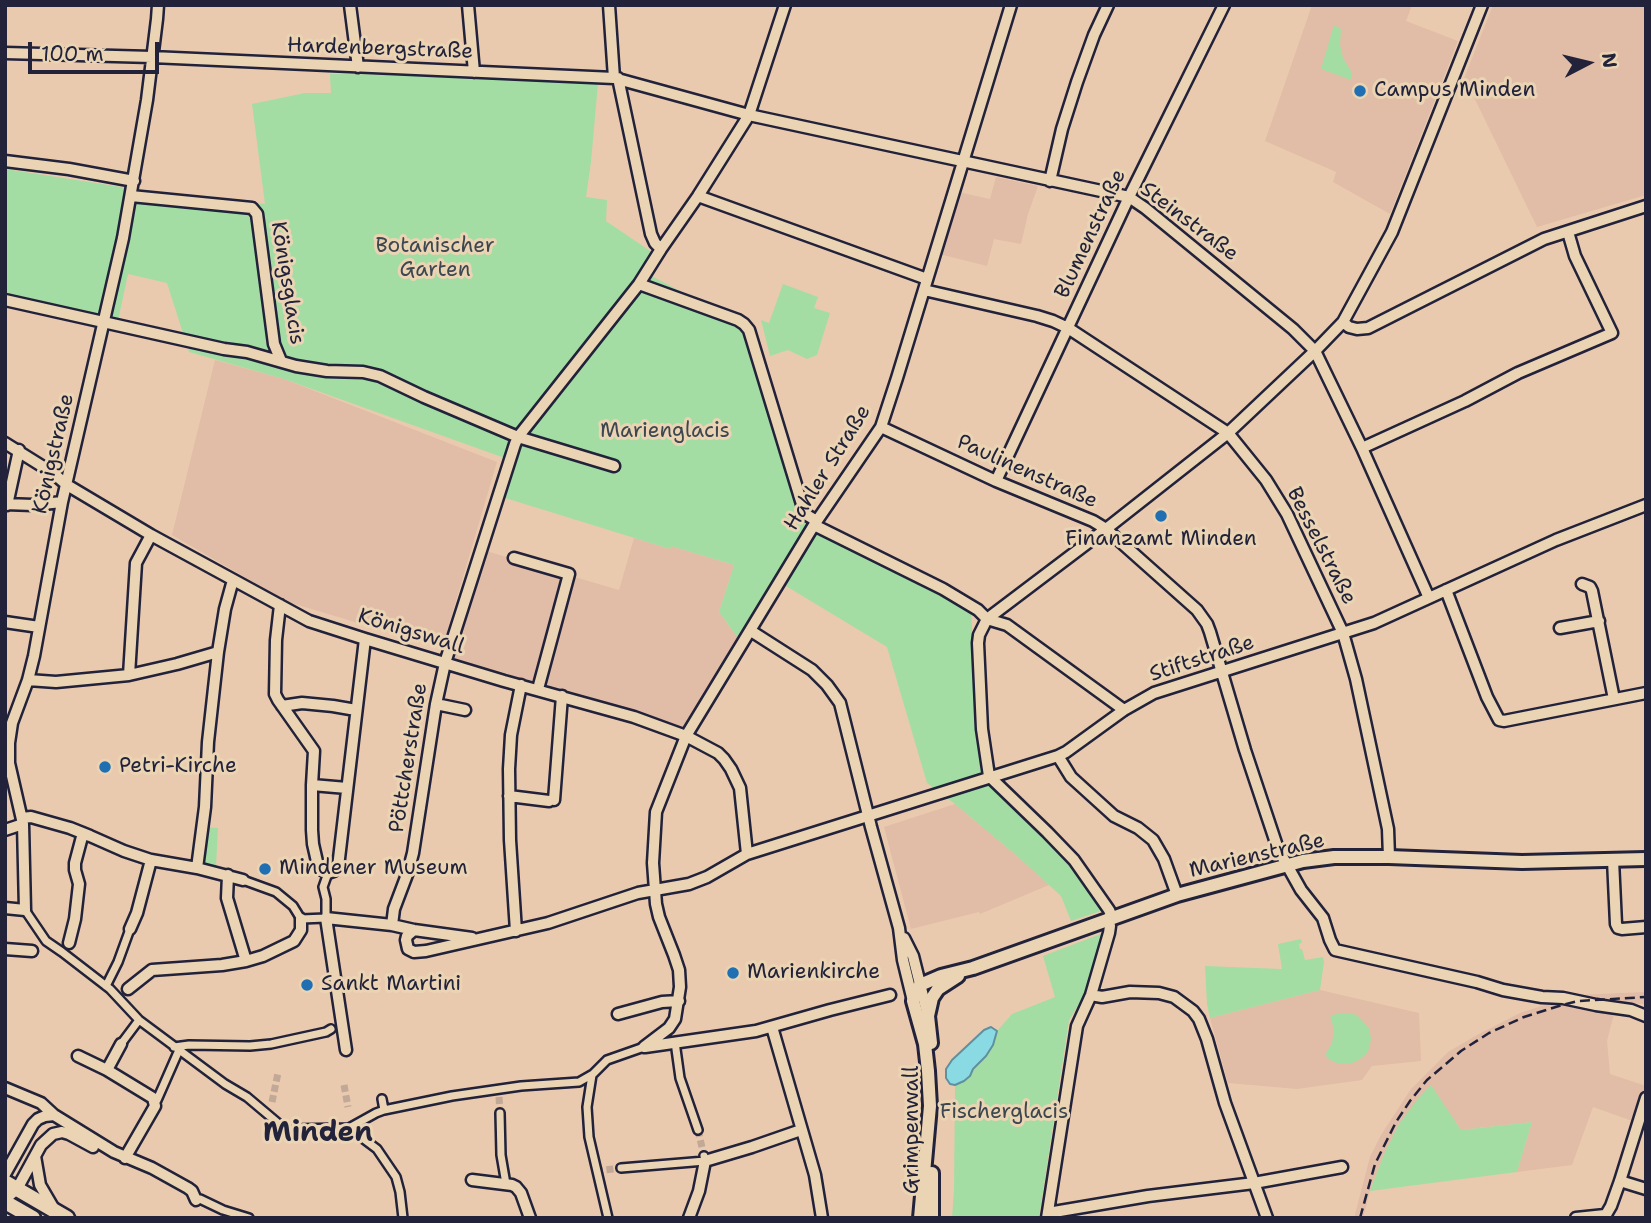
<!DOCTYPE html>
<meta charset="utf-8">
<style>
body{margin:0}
#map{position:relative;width:1651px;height:1223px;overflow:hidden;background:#eacaae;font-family:"Shantell Sans",sans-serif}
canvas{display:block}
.frame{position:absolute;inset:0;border:7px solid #22223b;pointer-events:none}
.north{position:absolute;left:1553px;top:28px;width:70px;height:70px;-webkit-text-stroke:5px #ead4b3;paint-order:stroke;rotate:83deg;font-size:19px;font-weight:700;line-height:28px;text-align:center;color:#22223b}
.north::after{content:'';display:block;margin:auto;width:24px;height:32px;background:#22223b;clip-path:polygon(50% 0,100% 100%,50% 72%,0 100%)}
.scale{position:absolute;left:28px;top:42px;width:131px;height:32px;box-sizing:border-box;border:4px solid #22223b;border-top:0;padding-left:9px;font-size:21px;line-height:24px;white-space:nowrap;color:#22223b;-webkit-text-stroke:5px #ead4b3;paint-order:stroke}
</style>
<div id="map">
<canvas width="1651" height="1223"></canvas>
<div class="frame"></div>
<div class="north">N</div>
<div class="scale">100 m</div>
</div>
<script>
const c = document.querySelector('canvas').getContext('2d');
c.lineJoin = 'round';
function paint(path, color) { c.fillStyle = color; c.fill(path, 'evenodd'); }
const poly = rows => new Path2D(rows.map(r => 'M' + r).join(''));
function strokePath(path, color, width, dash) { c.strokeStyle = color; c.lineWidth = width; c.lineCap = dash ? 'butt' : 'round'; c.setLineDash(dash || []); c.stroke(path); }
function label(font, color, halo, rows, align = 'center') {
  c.font = font + ' "Shantell Sans",sans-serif'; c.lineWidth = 6; c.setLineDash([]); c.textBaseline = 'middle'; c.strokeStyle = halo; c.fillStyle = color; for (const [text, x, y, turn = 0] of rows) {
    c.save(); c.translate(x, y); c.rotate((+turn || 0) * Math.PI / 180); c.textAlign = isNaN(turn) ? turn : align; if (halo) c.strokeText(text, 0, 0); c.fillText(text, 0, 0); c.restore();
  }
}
paint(poly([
 [1312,5,1412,5,1406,21,1458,41,1390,214,1333,182,1336,172,1265,141],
 [1493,5,1646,5,1646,195,1537,227,1468,85,1465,85,1463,81],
 [996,177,1038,186,1028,214,1021,244,994,239,987,266,939,254,958,192,990,199],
 [215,360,284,379,497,462,442,648,288,602,172,535],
 [634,538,670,549,671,546,734,565,719,612,738,638,683,728,453,659,486,551,619,590],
 [955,804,1017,856,1049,885,980,914,979,912,911,929,884,827],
 [1320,990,1419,1013,1421,1061,1372,1066,1362,1080,1297,1089,1228,1083,1210,1018],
 [1646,992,1646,1004,1599,1003,1595,1007,1614,1014,1607,1041,1610,1074,1646,1086,1646,1094,1635,1122,1593,1107,1572,1165,1517,1172,1532,1122,1461,1130,1431,1086,1399,1124,1384,1154,1370,1191,1363,1218,1354,1218,1370,1157,1381,1135,1411,1089,1448,1052,1477,1035,1520,1013,1576,995]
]), '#e1bca6');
paint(poly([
 [1334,25,1341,29,1340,45,1343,58,1352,73,1351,80,1321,69],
 [330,74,461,75,598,83,591,162,586,197,607,200,606,221,653,253,642,271,751,328,802,517,809,524,971,608,977,736,981,764,989,776,1070,860,1104,910,1071,921,1061,896,1017,856,955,804,927,783,887,647,776,580,738,638,719,612,734,565,671,546,670,549,502,497,513,461,284,379,189,352,167,283,128,274,116,330,5,304,5,169,141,190,265,204,252,104,305,93,331,93],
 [783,284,818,297,814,308,830,313,817,355,807,359,788,350,770,356,761,320,769,323],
 [206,827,218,828,216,867,202,865],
 [1106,932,1084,996,1069,1020,1039,1218,952,1218,954,1190,955,1085,964,1081,977,1066,993,1045,997,1031,1012,1014,1055,997,1043,956],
 [1301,939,1302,943,1299,944,1300,949,1302,949,1305,960,1323,957,1324,962,1320,990,1210,1018,1207,1004,1205,966,1282,969,1278,944],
 [1337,1013,1347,1013,1357,1015,1369,1028,1371,1039,1368,1052,1359,1060,1352,1063,1339,1064,1330,1060,1325,1055,1332,1043,1333,1037,1333,1026,1330,1017],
 [1431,1085,1461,1130,1532,1122,1517,1172,1370,1191,1384,1154,1399,1124,1417,1100]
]), '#a3dda3');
const water = poly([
 [991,1027,997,1031,993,1045,986,1056,973,1069,970,1076,964,1081,955,1085,950,1084,946,1078,946,1069,952,1060,984,1030,991,1027]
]);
paint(water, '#89dae2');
strokePath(water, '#60909f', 2);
strokePath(poly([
 [344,1085,348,1107],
 [499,1097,500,1113],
 [272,1102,278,1073],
 [698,1130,704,1156],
 [596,1171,621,1168]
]), '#c2a897', 7, [7, 3.5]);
const pedestrian = poly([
 [243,880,276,892,293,906,301,919,326,918,326,899,323,887,328,873],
 [25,910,46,941,62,952,110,989,139,1020,225,1084,247,1097,285,1129,349,1128,377,1149,396,1177,400,1192,403,1218],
 [106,986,118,962,130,929],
 [675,1042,680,1078,698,1130],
 [121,1044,139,1020],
 [174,1047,189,1045,250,1046,271,1044,326,1032,331,1029],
 [592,1075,587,1107,589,1137,608,1218],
 [382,1099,384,1110],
 [155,1102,157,1100,179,1050],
 [500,1113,501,1155,506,1184],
 [349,1128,376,1113,384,1110,452,1096,521,1086,579,1082,593,1074,607,1060,644,1047],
 [621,1168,705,1161,704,1156],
 [196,1200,200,1199,223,1210,249,1218]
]);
const minor = poly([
 [350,5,358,67],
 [468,5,474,72],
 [609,5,614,78],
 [5,53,152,57,614,78,749,115,1129,197,1145,208,1293,329,1315,351,1362,448,1429,598],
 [618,78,651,234,655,243,661,249],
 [5,161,69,169,134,181],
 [1050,181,1062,129,1077,82,1094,35,1108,5],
 [131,196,252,208,257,214,274,344,281,361],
 [698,196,927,279],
 [639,284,738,320,744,324,749,330,805,514,817,521],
 [924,290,1037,316,1053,321,1068,328,1228,433,1266,480,1287,514,1343,633,1356,679,1388,829,1389,857],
 [5,300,224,349,247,352,296,366,327,371,363,372,380,376,424,397,518,437,614,466],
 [1343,322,1349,327,1357,329,1368,328,1544,239,1646,206],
 [881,427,996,481,1093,521,1106,529,1197,610,1207,624,1210,632,1245,750,1278,849,1301,890,1323,918,1330,940,1335,950,1477,982,1503,990,1542,997,1563,998,1596,1005,1631,1010,1646,1016],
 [5,443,53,473,67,485,151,535,309,621,365,639,504,681,634,717,686,736,718,753,724,759,731,769,740,788,747,854],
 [1362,448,1465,401,1518,373,1612,333,1575,256,1568,232],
 [996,481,1129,197,1224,5],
 [5,504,33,505,62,502],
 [7,505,19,450],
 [814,525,943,589,978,610,987,619],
 [514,558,569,574,538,689],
 [1582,584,1590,587,1592,591,1614,699],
 [1446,590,1487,697,1499,720,1504,721,1646,693],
 [280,605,276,640,275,694,278,700,314,751,312,785,312,830,313,844,318,866,322,870,328,873,334,871,338,867,365,639],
 [987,619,1007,625,1124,710],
 [5,622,39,627],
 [1560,628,1599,621],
 [751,631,812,670,827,685,840,703,871,827,899,928,903,960,913,1001],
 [129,675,136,563,151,535],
 [28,680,56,682,129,675,177,664,218,652],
 [436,704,465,710],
 [282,706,302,703,333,706,356,710],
 [1058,756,1071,777,1114,816,1138,828,1153,840,1164,859,1177,895],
 [312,785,347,788],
 [509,796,549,801],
 [554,800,562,696],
 [22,818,31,817,70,828,90,836,124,851,151,860,197,868,243,880],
 [5,830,23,824],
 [1613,860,1616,924,1618,928,1622,929,1646,927],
 [197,868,205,807,208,742,218,652,225,609,233,580],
 [228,875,227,898,246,961],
 [5,908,25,910,23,824,9,763,9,743,12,723,28,680,34,656,62,502,123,238,147,100,157,19,158,5],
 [1112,917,1109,910,1074,860,1047,832,989,776,982,729,978,643,979,635,987,619,1106,529,1228,433,1315,351,1343,322,1392,232,1482,5],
 [392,925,394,909,408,872,413,853,436,704,445,663,515,444,518,437,639,284,661,249,698,196,749,115,785,5],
 [130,929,137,913,151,860],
 [414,930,407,936,406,940,408,949,414,952,426,951,548,923,638,893,689,884,707,877,747,854,1058,756,1066,752,1124,710,1154,693,1374,623,1556,540,1646,505],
 [516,931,510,840,509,769,511,735,521,685],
 [904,938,913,956,928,1016],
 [69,943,75,919,79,884,75,870,75,863,83,833],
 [5,949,32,951],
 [128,989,152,970,222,965,246,961,263,956,294,941,301,930,301,919],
 [1091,995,1102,997,1130,992,1159,993,1174,997,1193,1011,1199,1019,1207,1039,1225,1103,1267,1218],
 [618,1014,662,1002,679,1001],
 [772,1027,815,1175,822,1218],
 [644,1047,669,1028,675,1019,680,987,679,970,674,955,659,917,656,904,653,863,656,812,686,736,814,525,881,427,897,378,1011,5],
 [645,1047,756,1031,830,1010,890,995],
 [346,1050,326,918,392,925,414,930,472,938],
 [78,1056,107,1070,153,1098,155,1106,125,1158],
 [107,1070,121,1044],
 [5,1088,41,1103,54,1115,114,1152,152,1168,188,1188,192,1191,196,1200],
 [35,1156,40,1185,54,1209],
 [5,1174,33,1124,38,1119,45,1116,54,1115],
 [472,1180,512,1185,516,1187,521,1193,530,1218],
 [1620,1181,1646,1189],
 [5,1197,10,1195,17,1189,41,1145,53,1134,62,1132,69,1134,93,1147],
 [1048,1213,1148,1196,1254,1183,1342,1167],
 [689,1218,699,1191,705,1161,752,1147,801,1130],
 [1047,1218,1077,1026,1091,995,1109,933,1110,926,1107,919],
 [1576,1218,1605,1215],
 [1604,1218,1611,1206,1620,1181,1646,1098]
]);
const tertiary = poly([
 [931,1043,928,1016,932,998,938,989,958,976],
 [932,1173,932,1218],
 [920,1218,930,1106,928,1071,925,1044,913,1001,920,985,941,976,973,968,1177,895,1303,861,1334,857,1389,857,1522,862,1646,859]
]);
const secondary = poly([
 [5,1182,67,1218],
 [5,1202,33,1218]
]);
strokePath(pedestrian, '#22223b', 12);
strokePath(minor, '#22223b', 15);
strokePath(tertiary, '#22223b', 18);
strokePath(secondary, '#22223b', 19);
strokePath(pedestrian, '#ead4b3', 7);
strokePath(minor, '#ead4b3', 10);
strokePath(tertiary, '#ead4b3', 12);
strokePath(secondary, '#ead4b3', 14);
strokePath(poly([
 [1360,1218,1375,1164,1396,1122,1410,1101,1427,1080,1461,1051,1489,1033,1524,1017,1562,1005,1578,1001,1646,997]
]), '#22223b', 2.5, [10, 5]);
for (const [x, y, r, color] of [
 [1360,91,7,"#1f6fb2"],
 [1161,516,7,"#1f6fb2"],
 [105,767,7,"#1f6fb2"],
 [265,869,7,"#1f6fb2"],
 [733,973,7,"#1f6fb2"],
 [307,985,7,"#1f6fb2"]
]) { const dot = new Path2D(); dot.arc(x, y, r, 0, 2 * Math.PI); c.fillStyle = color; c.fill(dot); strokePath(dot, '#ead4b3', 2.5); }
label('21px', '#22223b', '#ead4b3', [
 ["Hardenbergstraße",380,49,2],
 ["Steinstraße",1189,222,37],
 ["Blumenstraße",1091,234,-65],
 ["Königsglacis",287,283,81],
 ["Königstraße",54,454,-77],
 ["Hahler Straße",828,468,-58],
 ["Paulinenstraße",1027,472,24],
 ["Besselstraße",1321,546,63],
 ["Königswall",411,632,17],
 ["Stiftstraße",1202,659,-18],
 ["Pöttcherstraße",409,758,-81],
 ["Marienstraße",1257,856,-13],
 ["Grimpenwall",913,1130,-90]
]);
label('21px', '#22223b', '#ead4b3', [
 ["Campus Minden",1374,91],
 ["Finanzamt Minden",1161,540,"center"],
 ["Petri-Kirche",119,767],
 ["Mindener Museum",279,869],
 ["Marienkirche",747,973],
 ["Sankt Martini",321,985]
], 'left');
label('21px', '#3c4750', '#ead4b3', [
 ["Botanischer",435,247],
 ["Garten",435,271],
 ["Marienglacis",665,432],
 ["Fischerglacis",1004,1113]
]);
label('bold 28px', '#22223b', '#ead4b3', [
 ["Minden",318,1134]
]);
</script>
